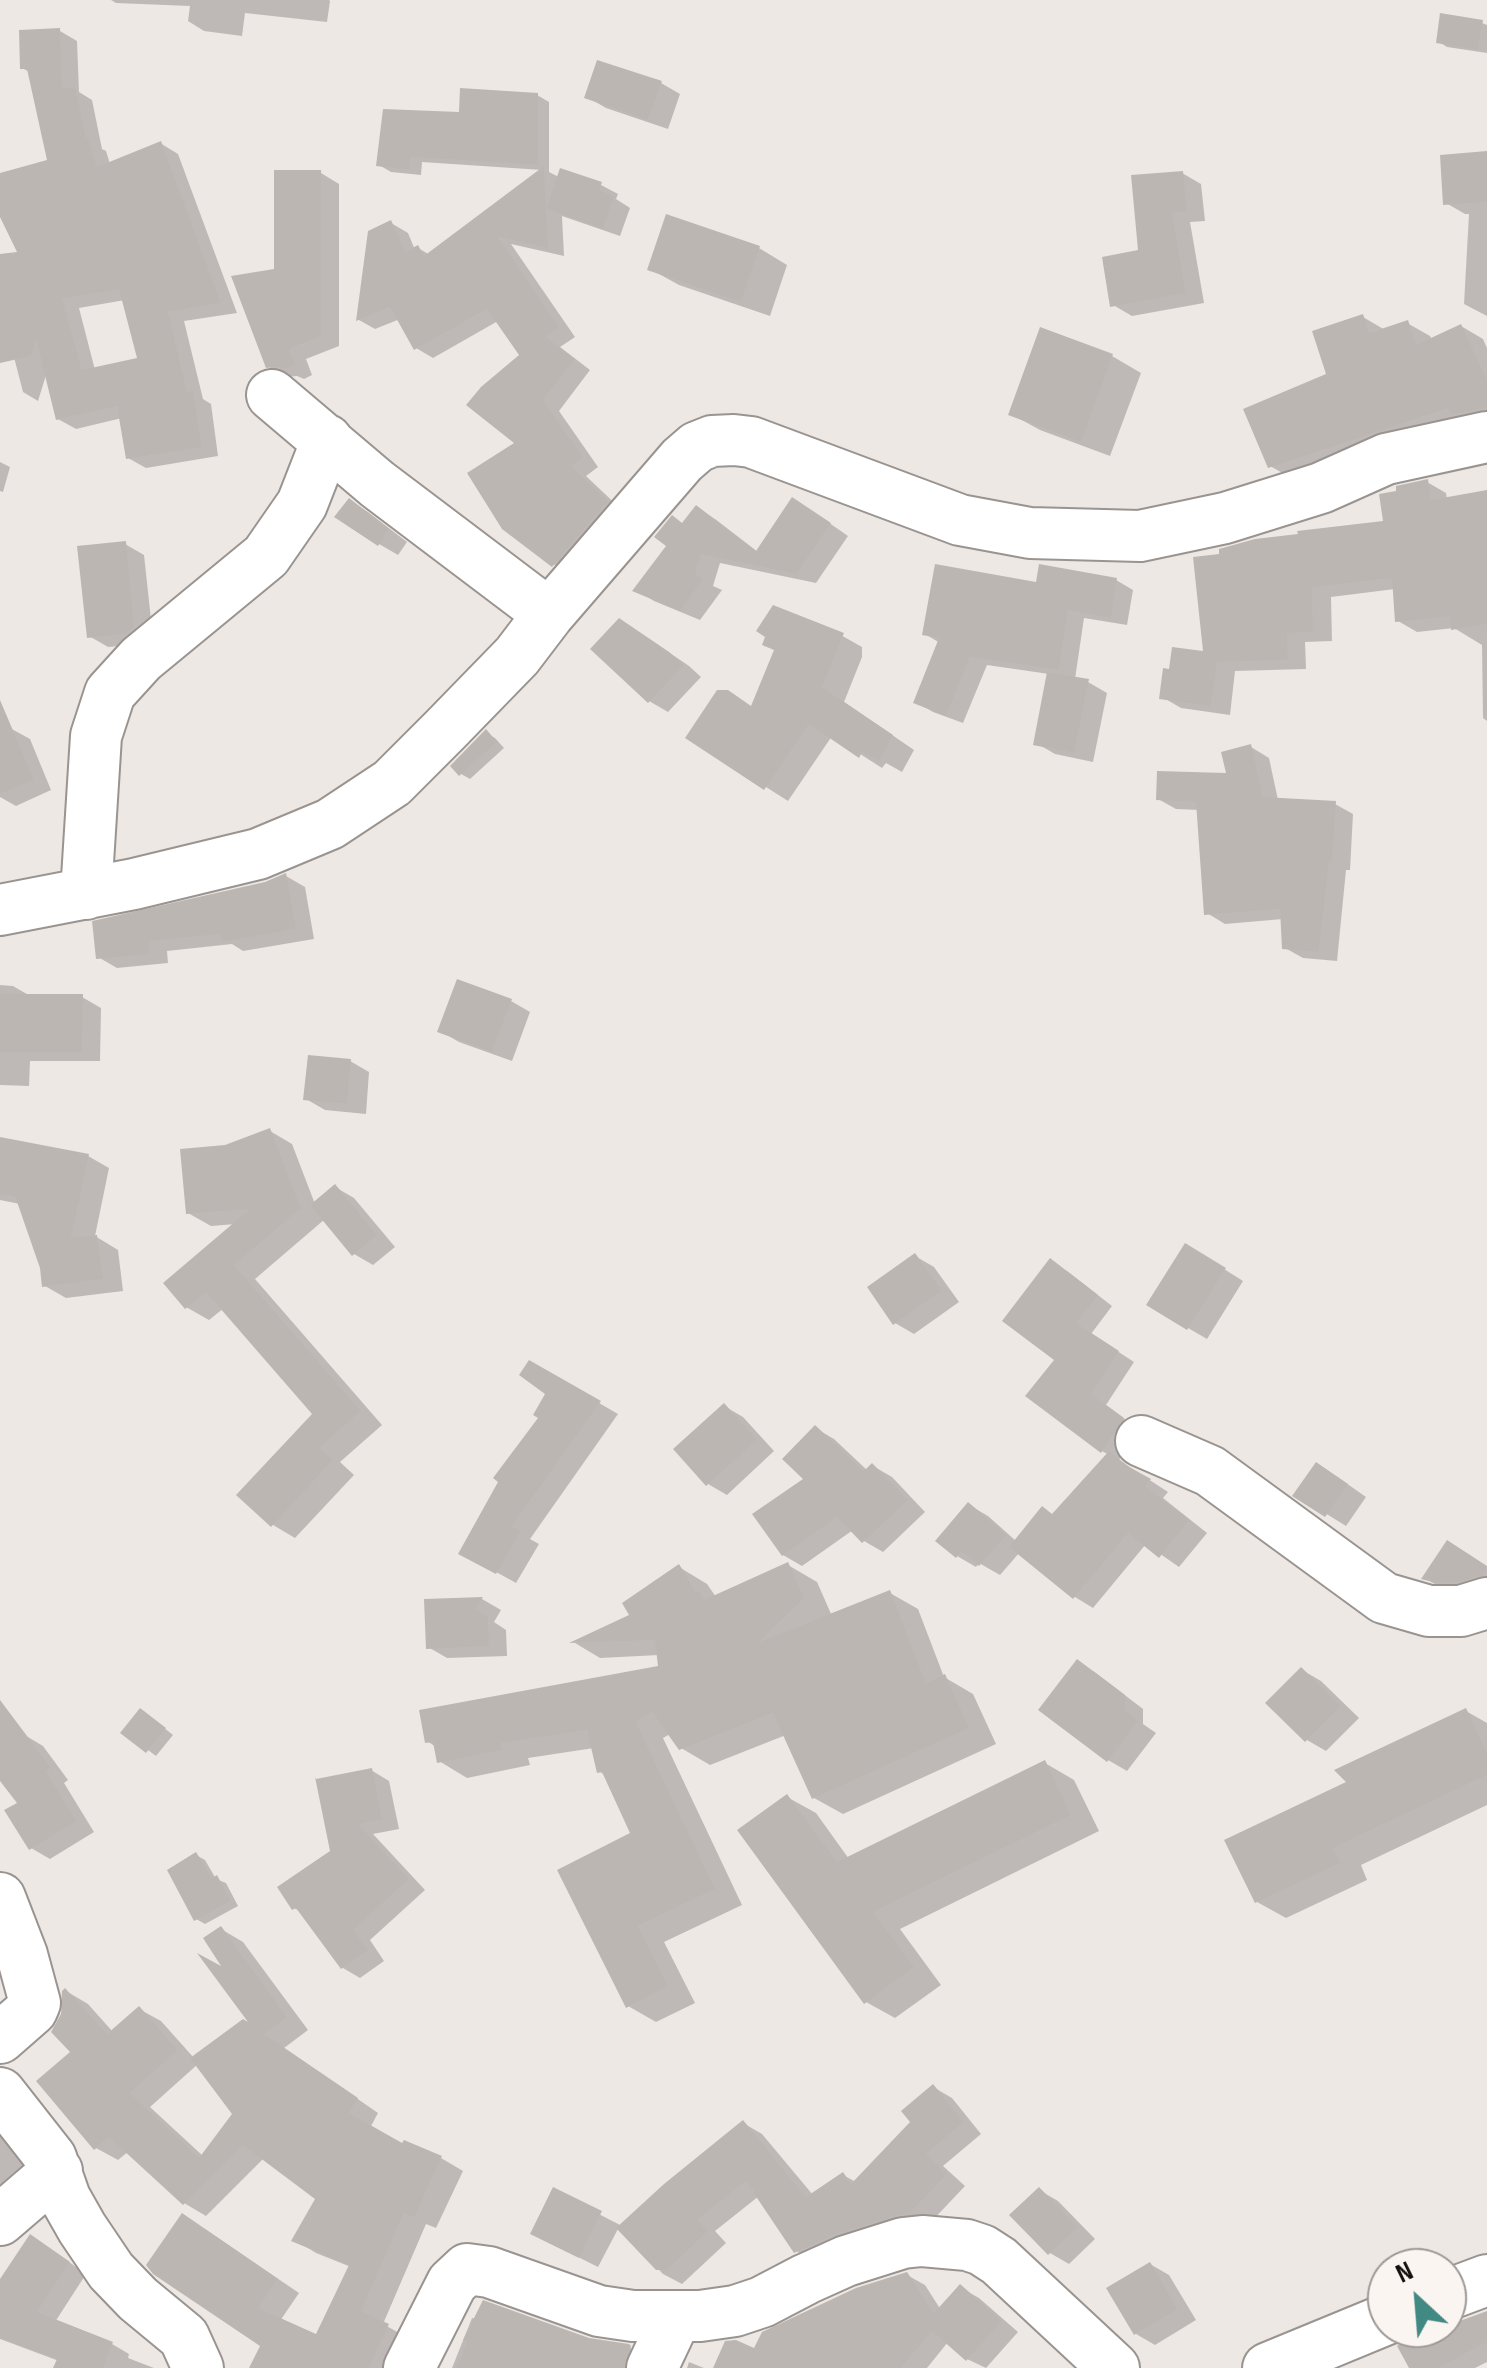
<!DOCTYPE html>
<style>
body{margin:0}
#map{position:relative;width:1487px;height:2368px;overflow:hidden;background:#eee8e4;font-family:"Sofia Sans Condensed",sans-serif}
canvas{display:block}
.north{position:absolute;left:1367px;top:2248px;width:100px;height:100px;box-sizing:border-box;background:#fbf5f1;border:2px solid #9e9996;border-radius:50%;rotate:334deg;font-size:28px;font-weight:700;line-height:40px;text-align:center;color:#12100e}
.north::after{content:'';display:block;margin:auto;width:35px;height:45px;background:#418983;clip-path:polygon(50% 0,100% 100%,50% 72%,0 100%)}
</style>
<div id="map">
<canvas width="1487" height="2368"></canvas>
<div class="north">N</div>
</div>
<script>
const c = document.querySelector('canvas').getContext('2d');
c.lineJoin = 'round';
function paint(path, color) { c.fillStyle = color; c.fill(path, 'evenodd'); }
const poly = rows => new Path2D(rows.map(r => 'M' + r).join(''));
function strokePath(path, color, width, dash) { c.strokeStyle = color; c.lineWidth = width; c.lineCap = dash ? 'butt' : 'round'; c.setLineDash(dash || []); c.stroke(path); }
paint(poly([
 [111,0,329,0,330,1,327,22,245,13,242,36,204,31,188,21,190,6,116,3],
 [1482,23,1487,25,1487,53,1447,47,1439,42],
 [60,31,77,41,79,92,92,100,102,149,106,151,110,164,160,143,178,154,237,313,184,321,203,399,211,404,218,456,146,468,128,458,122,418,76,429,58,419,47,372,38,401,23,392,0,303,38,292,0,211,0,175,50,162,31,73,22,68],
 [125,300,140,359,95,370,79,308],
 [661,83,680,94,668,129,606,108,587,97],
 [537,95,549,102,549,172,559,177,562,171,601,185,618,194,616,199,630,208,620,236,562,216,564,256,511,244,575,337,560,347,590,370,559,411,598,467,586,476,624,512,570,574,553,564,518,443,522,356,498,321,433,358,416,348,400,319,375,329,359,320,370,232,391,223,408,233,415,250,418,248,430,255,542,170,422,162,421,175,391,172,379,165,461,115],
 [1487,154,1487,316,1464,304,1469,214,1465,214,1446,203],
 [321,173,339,184,339,346,306,359,312,375,304,379,297,376,286,377,268,366,277,271],
 [1182,173,1201,184,1205,221,1190,222,1204,303,1132,316,1113,305],
 [759,248,787,265,770,316,679,285,650,269],
 [1363,317,1385,330,1407,323,1430,336,1432,340,1461,326,1483,339,1487,348,1487,425,1293,479,1270,466,1329,375],
 [1112,356,1141,373,1110,456,1040,430,1011,414],
 [0,462,10,467,3,492,0,491],
 [1427,482,1446,493,1447,499,1487,493,1487,721,1483,718,1482,645,1454,628,1417,632,1398,621,1395,589,1331,597,1332,641,1305,642,1306,669,1235,671,1230,715,1181,708,1162,697,1206,654,1386,523],
 [350,501,368,512,407,542,398,555,379,544],
 [696,508,715,519,758,552,812,511,848,536,816,583,720,563,713,586,722,590,700,620,654,601,636,590],
 [125,544,144,555,153,638,146,644,108,647,89,636],
 [1116,580,1133,590,1127,625,1084,618,1075,679,1088,682,1107,693,1093,762,1055,754,1036,743,1049,674,987,665,963,723,933,712,916,702,940,643,925,634,1038,585],
 [639,632,689,666,701,677,668,712,649,701],
 [839,634,862,647,862,657,844,702,914,750,902,772,886,763,882,768,832,736,788,801,689,738,753,708],
 [10,728,30,739,51,790,16,806,0,797,0,732],
 [486,733,495,738,504,748,470,779,461,774],
 [1251,747,1269,758,1278,800,1335,804,1353,814,1350,870,1346,870,1337,961,1303,958,1285,948,1283,919,1225,924,1207,913,1199,810,1176,809,1158,799,1229,776],
 [286,876,305,887,314,939,243,951,232,944,167,951,168,963,117,968,98,957],
 [0,985,13,986,32,997,82,997,101,1008,100,1061,30,1061,29,1086,0,1085],
 [511,1001,530,1012,512,1061,459,1042,440,1031],
 [350,1061,369,1072,366,1114,325,1110,306,1099],
 [270,1131,292,1144,315,1204,335,1187,354,1198,395,1247,373,1265,354,1254,325,1219,255,1279,382,1425,340,1462,354,1475,295,1538,273,1525,315,1414,224,1308,209,1320,186,1307,236,1224,211,1226,188,1213,225,1147],
 [0,1140,88,1156,109,1168,95,1236,118,1250,123,1291,66,1298,45,1286,42,1268,20,1204,0,1200],
 [915,1256,934,1267,959,1302,914,1334,895,1323],
 [1205,1257,1243,1281,1207,1339,1188,1328],
 [1067,1271,1112,1306,1091,1334,1134,1362,1106,1405,1138,1429,1119,1460,1168,1492,1163,1498,1207,1533,1179,1567,1146,1544,1093,1608,1075,1597,1020,1552,1000,1575,979,1563,976,1567,957,1556,969,1505,988,1516,1016,1541,1054,1516,1109,1455,1102,1451,1057,1360],
 [530,1363,618,1414,530,1539,539,1544,516,1583,462,1553,542,1417,548,1394],
 [724,1406,743,1417,774,1451,727,1495,708,1484],
 [815,1428,834,1439,868,1471,873,1466,892,1477,925,1512,883,1552,864,1541,853,1530,802,1566,783,1555,806,1479],
 [1336,1476,1366,1497,1346,1526,1296,1495],
 [1467,1554,1487,1567,1487,1589,1442,1588,1424,1578],
 [788,1565,817,1582,832,1616,890,1593,918,1609,944,1677,973,1694,996,1744,843,1814,814,1798,786,1735,710,1765,681,1748,670,1734,663,1738,742,1905,664,1942,695,2003,656,2022,628,2006,634,1834,606,1776,599,1771,594,1748,528,1758,530,1765,467,1778,439,1761,436,1747,427,1741,660,1668,659,1655,600,1658,575,1643,633,1616,679,1567,707,1584,716,1597],
 [482,1599,501,1610,494,1622,506,1630,507,1656,447,1658,428,1647,427,1601],
 [1077,1662,1096,1673,1143,1709,1143,1724,1156,1733,1127,1771,1108,1760],
 [1302,1670,1321,1681,1359,1718,1326,1751,1307,1740,1269,1703],
 [1466,1711,1487,1723,1487,1805,1361,1865,1367,1880,1286,1918,1257,1902,1350,1783],
 [149,1716,173,1735,156,1756,124,1732],
 [23,1734,43,1746,68,1780,64,1783,94,1832,50,1859,31,1848,20,1803,0,1777,0,1748],
 [1045,1763,1074,1780,1099,1831,900,1929,941,1985,895,2018,866,2002,787,1797,816,1813,849,1859],
 [371,1770,389,1781,399,1829,373,1834,425,1890,370,1940,384,1961,360,1978,343,1968,303,1913,294,1908,333,1852],
 [196,1855,205,1860,216,1879,226,1883,238,1906,205,1924,196,1919],
 [221,1929,243,1942,308,2030,284,2048,378,2113,370,2128,403,2146,441,2158,463,2171,436,2228,426,2224,383,2324,410,2339,396,2368,252,2368,263,2345,205,2229,299,2293,280,2321,317,2338,351,2267,316,2253,295,2240,318,2199,264,2158,206,2216,184,2203,129,2151,118,2160,96,2148,64,2015,66,1991,88,2004,113,2032,139,2009,161,2021,194,2058,256,2029,228,1973],
 [198,2064,235,2114,203,2156,150,2107],
 [933,2087,952,2098,981,2134,943,2166,965,2186,930,2223,815,2262,796,2251,759,2196,715,2231,726,2243,682,2284,663,2274,619,2227,598,2267,552,2244,554,2191,622,2226,743,2123,762,2134,813,2195,843,2175,856,2182,913,2122],
 [0,2131,31,2169,0,2189],
 [1039,2190,1058,2201,1095,2239,1069,2264,1050,2253,1013,2215],
 [48,2247,86,2274,55,2322,112,2344,129,2354,128,2358,154,2368,56,2368,59,2361,0,2339,0,2284],
 [1150,2264,1169,2275,1196,2320,1155,2345,1136,2334],
 [907,2275,925,2285,941,2310,961,2288,979,2298,1018,2332,986,2368,967,2359,948,2342,927,2368,749,2368],
 [1487,2313,1487,2362,1475,2368,1412,2368,1411,2339,1416,2328,1447,2328,1447,2325],
 [472,2318,630,2348,652,2360,648,2368,452,2368],
 [689,2362,704,2368,687,2368]
]), '#0003');
paint(poly([
 [1440,13,1483,20,1478,50,1436,43],
 [60,28,62,89,75,87,86,139,88,138,97,167,161,141,221,303,168,312,187,392,193,391,202,447,126,459,117,406,56,420,36,339,31,356,0,363,0,254,17,252,0,217,0,173,47,160,27,69,20,69,19,30],
 [119,289,137,358,82,370,62,299],
 [597,60,662,81,648,120,584,98],
 [460,88,538,93,538,165,411,157,409,170,376,166,383,109,459,112],
 [1487,151,1487,202,1443,205,1440,155],
 [544,166,546,209,560,168,602,182,599,190,614,196,603,229,546,209,548,248,498,237,559,327,546,337,575,359,543,400,583,457,571,466,608,501,552,567,502,529,467,473,514,443,466,405,481,387,519,355,487,309,414,350,390,307,356,321,368,231,391,220,405,252,418,245,424,256],
 [274,170,321,170,321,336,289,349,295,365,283,369,276,367,266,368,231,276,274,269],
 [1183,171,1187,211,1172,213,1186,293,1110,307,1102,257,1138,250,1131,175],
 [666,214,760,246,741,302,647,270],
 [1363,314,1369,333,1408,320,1416,345,1461,324,1487,380,1487,408,1451,415,1448,408,1268,468,1243,409,1326,374,1312,331],
 [1040,327,1113,354,1081,442,1008,415],
 [1428,479,1431,500,1487,490,1487,624,1451,630,1450,617,1395,622,1392,578,1312,587,1313,632,1287,633,1288,660,1217,662,1211,706,1159,699,1163,668,1169,669,1172,647,1203,651,1193,557,1219,554,1219,549,1255,539,1298,534,1297,531,1383,521,1379,494,1396,491,1396,486],
 [792,497,831,523,796,574,701,554,695,574,704,578,680,611,632,591,666,546,654,537,672,515,682,523,696,505,756,551],
 [349,498,389,529,378,546,334,517],
 [126,541,134,627,126,634,87,638,77,546],
 [935,564,1036,582,1039,564,1117,578,1111,618,1068,610,1059,670,970,657,946,716,913,703,939,638,922,635],
 [773,605,844,633,822,687,893,735,879,761,862,752,859,758,809,724,764,790,685,738,717,690,728,690,751,706,774,650,762,645,765,637,756,631],
 [619,618,669,652,684,665,648,703,590,649],
 [1047,672,1089,679,1074,753,1033,745],
 [0,700,34,780,0,794],
 [486,729,497,742,459,776,450,766],
 [1251,744,1263,797,1336,801,1332,861,1329,861,1319,952,1282,949,1280,909,1204,915,1196,802,1156,800,1157,771,1226,773,1221,752],
 [286,873,296,929,222,942,220,934,149,941,150,954,96,959,92,921,265,882],
 [457,979,512,999,492,1052,437,1032],
 [0,994,83,994,82,1052,0,1052],
 [308,1055,351,1059,347,1104,303,1100],
 [270,1128,301,1208,234,1265,361,1411,319,1448,333,1460,271,1527,236,1495,312,1414,206,1292,185,1309,163,1283,250,1209,186,1214,180,1149,225,1145],
 [0,1137,89,1154,71,1238,97,1235,103,1279,42,1287,40,1268,15,1196,0,1194],
 [335,1184,377,1235,352,1256,310,1205],
 [1185,1243,1226,1268,1187,1330,1146,1305],
 [915,1253,942,1291,893,1325,867,1287],
 [1050,1258,1098,1295,1076,1323,1119,1351,1091,1394,1124,1418,1101,1453,1025,1396,1054,1360,1002,1321],
 [529,1360,601,1401,512,1526,521,1531,496,1574,458,1554,498,1482,493,1478,538,1418,533,1415,545,1394,519,1375],
 [724,1403,757,1440,706,1486,673,1449],
 [815,1425,864,1471,872,1463,908,1500,862,1543,837,1517,782,1556,752,1514,803,1479,782,1459],
 [1109,1451,1129,1467,1151,1479,1145,1486,1189,1520,1159,1558,1128,1533,1073,1599,1009,1547,1042,1506,1052,1514],
 [1316,1462,1348,1484,1325,1517,1292,1496],
 [968,1502,1007,1535,979,1566,961,1551,956,1558,935,1541],
 [1447,1540,1487,1566,1484,1575,1457,1582,1433,1582,1421,1579],
 [788,1562,804,1598,759,1642,890,1590,926,1683,945,1674,969,1728,812,1799,773,1713,679,1750,652,1712,636,1722,715,1889,638,1926,668,1986,626,2008,557,1870,630,1833,602,1772,597,1773,587,1730,501,1743,502,1750,437,1763,433,1742,425,1743,419,1710,658,1666,655,1640,569,1643,629,1615,622,1603,679,1564,696,1592,699,1590,704,1600],
 [483,1597,476,1609,488,1617,489,1646,426,1649,424,1599],
 [1077,1659,1125,1695,1125,1710,1138,1721,1107,1762,1038,1710],
 [1301,1667,1341,1706,1305,1742,1265,1703],
 [0,1700,51,1768,46,1772,77,1821,29,1850,4,1810,17,1803,0,1781],
 [140,1708,166,1728,146,1753,120,1733],
 [1466,1708,1487,1752,1487,1775,1333,1848,1340,1863,1255,1903,1224,1840,1346,1782,1334,1770],
 [1045,1760,1071,1815,873,1912,914,1967,864,2004,737,1830,787,1794,837,1862],
 [372,1768,382,1819,358,1824,409,1879,353,1930,368,1950,341,1969,296,1908,292,1910,277,1887,330,1851,315,1777,316,1779],
 [196,1852,212,1878,217,1875,231,1901,194,1921,167,1870],
 [221,1926,287,2017,264,2034,358,2098,349,2113,402,2143,404,2140,442,2156,414,2218,404,2213,361,2311,389,2324,369,2368,249,2368,260,2346,153,2274,146,2265,182,2213,278,2279,258,2308,316,2334,349,2265,291,2241,315,2199,243,2145,183,2205,109,2137,94,2150,36,2081,70,2052,51,2032,61,2014,62,1991,65,1988,107,2034,139,2006,178,2050,130,2093,199,2158,232,2114,190,2058,243,2019,248,2022,197,1953,221,1966,203,1938],
 [933,2084,964,2122,926,2154,947,2174,910,2213,894,2216,837,2234,794,2253,753,2192,755,2187,752,2190,746,2181,697,2220,708,2231,667,2270,656,2270,616,2228,664,2184,743,2120,806,2197,843,2172,851,2184,910,2122,901,2111],
 [553,2187,602,2211,579,2258,530,2234],
 [1039,2187,1078,2227,1048,2255,1009,2215],
 [30,2234,70,2262,37,2312,113,2342,103,2368,53,2368,57,2359,0,2338,0,2279],
 [1150,2262,1178,2309,1134,2335,1106,2288],
 [907,2272,934,2313,960,2284,1002,2321,966,2361,932,2331,901,2368,713,2368,725,2341,736,2340,754,2348,762,2332,856,2288],
 [483,2300,589,2338,629,2344,631,2346,624,2368,456,2368,467,2342,463,2340],
 [1487,2311,1487,2342,1438,2368,1409,2368,1397,2346,1409,2337,1413,2328,1447,2328,1447,2323,1457,2322]
]), '#bcb6b2');
const minor = poly([
 [272,395,377,484,549,614],
 [86,894,96,736,110,693,141,659,266,556,302,504,327,440],
 [0,910,134,884,258,854,330,824,392,783,446,729,517,656,549,614,682,460,697,447,712,441,734,440,751,442,960,520,1030,533,1140,536,1225,518,1321,488,1386,459,1487,437],
 [1141,1441,1210,1471,1384,1598,1429,1611,1461,1611,1487,1603],
 [0,1898,22,1955,35,2003,32,2010,0,2038],
 [0,2093,51,2158,65,2198,82,2228,111,2271,138,2299,184,2337,198,2368],
 [0,2220,57,2171],
 [1447,2295,1487,2280],
 [409,2368,452,2283,467,2269,489,2272,599,2311,633,2316,700,2316,735,2311,762,2302,806,2279,846,2261,903,2243,922,2241,967,2245,982,2250,999,2261,1114,2368],
 [652,2368,676,2317],
 [1268,2368,1387,2319]
]);
strokePath(minor, '#9a9490', 54);
strokePath(minor, '#fff', 50);
</script>
